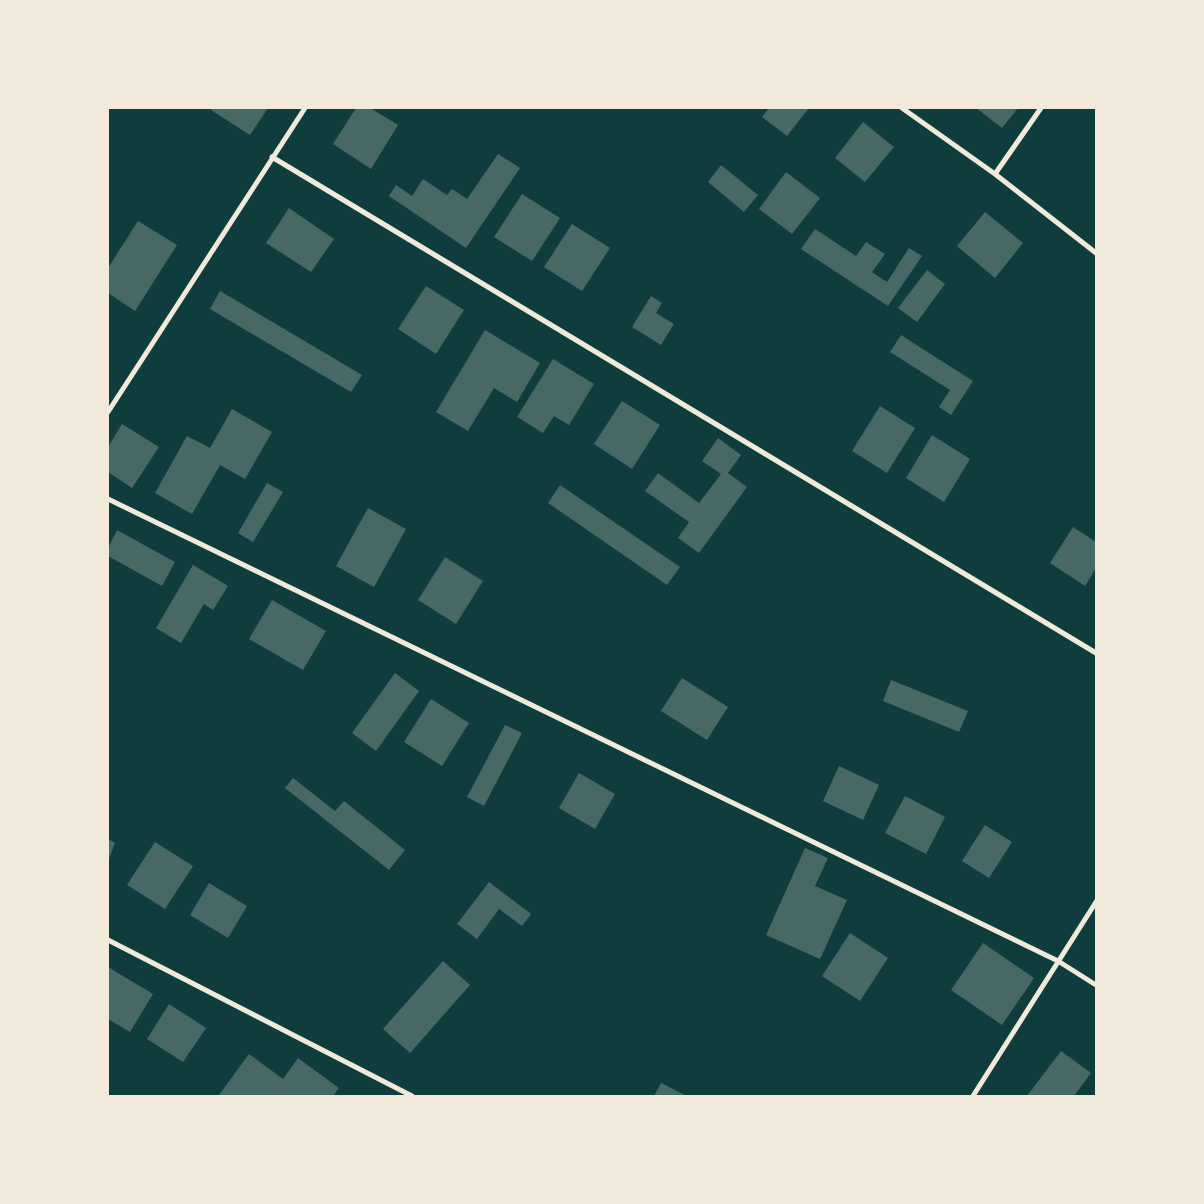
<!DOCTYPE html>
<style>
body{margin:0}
#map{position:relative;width:1204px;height:1204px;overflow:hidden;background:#0f3d3e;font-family:"Source Sans 3",sans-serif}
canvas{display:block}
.frame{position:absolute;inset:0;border:109px solid #f1e9da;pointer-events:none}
</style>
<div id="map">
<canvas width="1204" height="1204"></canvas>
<div class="frame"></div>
</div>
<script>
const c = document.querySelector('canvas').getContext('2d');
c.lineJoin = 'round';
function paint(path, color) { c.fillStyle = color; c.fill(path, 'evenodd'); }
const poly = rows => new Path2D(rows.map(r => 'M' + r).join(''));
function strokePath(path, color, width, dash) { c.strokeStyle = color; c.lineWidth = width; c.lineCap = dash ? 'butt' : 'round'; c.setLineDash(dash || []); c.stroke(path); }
paint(poly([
 [213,108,268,108,250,135,211,110],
 [356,108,370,108,398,125,371,169,333,144],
 [769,108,809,108,787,136,762,117],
 [976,108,1018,108,1002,128],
 [863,122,894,147,865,182,835,158],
 [498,154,520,168,466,248,389,196,396,185,412,196,423,179,447,195,452,189,467,199],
 [721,165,758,195,744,212,708,182],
 [786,172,820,198,792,234,759,209],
 [522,194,560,218,532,261,494,237],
 [289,208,334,239,311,272,266,243],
 [985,212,1023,243,995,278,957,246],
 [138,221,177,245,135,311,108,293,108,268],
 [572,224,610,248,582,291,544,267],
 [815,229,856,256,866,242,885,254,872,272,887,282,909,248,922,256,888,306,801,249],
 [927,270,945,284,917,322,898,308],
 [426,286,464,310,436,354,398,329],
 [220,291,362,375,351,392,210,309],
 [651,296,662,303,656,313,674,324,661,345,632,327],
 [485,330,540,363,517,402,494,388,468,431,436,412],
 [901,335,973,381,951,415,939,407,950,390,890,352],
 [553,359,594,384,569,425,554,416,543,433,517,417],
 [622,401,660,425,632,469,594,444],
 [880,406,915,428,887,473,852,451],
 [232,409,272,432,245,479,220,465,192,514,155,493,187,436,210,448],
 [122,424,159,447,132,488,108,472,108,447],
 [932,435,970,459,944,502,906,478],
 [718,438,741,455,728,473,747,487,699,553,678,538,689,522,645,491,658,473,699,503,721,474,702,461],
 [267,483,283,492,253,542,238,533],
 [560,485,680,567,667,585,548,503],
 [368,508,406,529,374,587,336,566],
 [1073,527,1096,542,1096,568,1085,586,1050,563],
 [117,530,175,562,162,586,108,556,108,548],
 [445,557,483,581,456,624,418,600],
 [193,565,228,586,213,610,204,604,181,643,156,628],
 [272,600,326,631,303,670,249,639],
 [395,673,419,691,376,751,352,733],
 [682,678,728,707,707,740,661,711],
 [891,680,968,711,959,732,883,701],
 [431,699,469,723,442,766,404,742],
 [505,725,522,733,484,806,467,797],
 [839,766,879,785,863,820,823,801],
 [579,773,615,794,595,829,559,808],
 [293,778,335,811,344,801,405,850,389,870,285,788],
 [905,796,945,817,926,854,885,833],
 [985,825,1012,842,989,878,962,861],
 [108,839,115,843,108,861],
 [155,842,193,866,165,909,127,885],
 [805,848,828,858,815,886,847,900,820,959,766,935],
 [489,882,531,914,522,926,499,909,477,939,457,924],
 [209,883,247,906,228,938,190,915],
 [850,933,888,958,860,1001,822,976],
 [983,943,1034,978,1002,1025,951,990],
 [443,961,470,985,410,1053,383,1029],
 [108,967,153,994,130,1032,108,1019],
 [169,1004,206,1028,183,1062,147,1039],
 [1061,1051,1091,1073,1074,1096,1027,1096],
 [249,1054,283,1079,298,1058,339,1088,333,1096,221,1096,219,1095],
 [661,1083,687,1096,654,1096]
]), '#486865');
strokePath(poly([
 [902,108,995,174,1096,253],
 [272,157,1096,653],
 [995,174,1041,108],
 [108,412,305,108],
 [108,499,1058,961,1096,985],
 [108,940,412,1096],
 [973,1096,1096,902]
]), '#f1e9da', 5);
</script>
